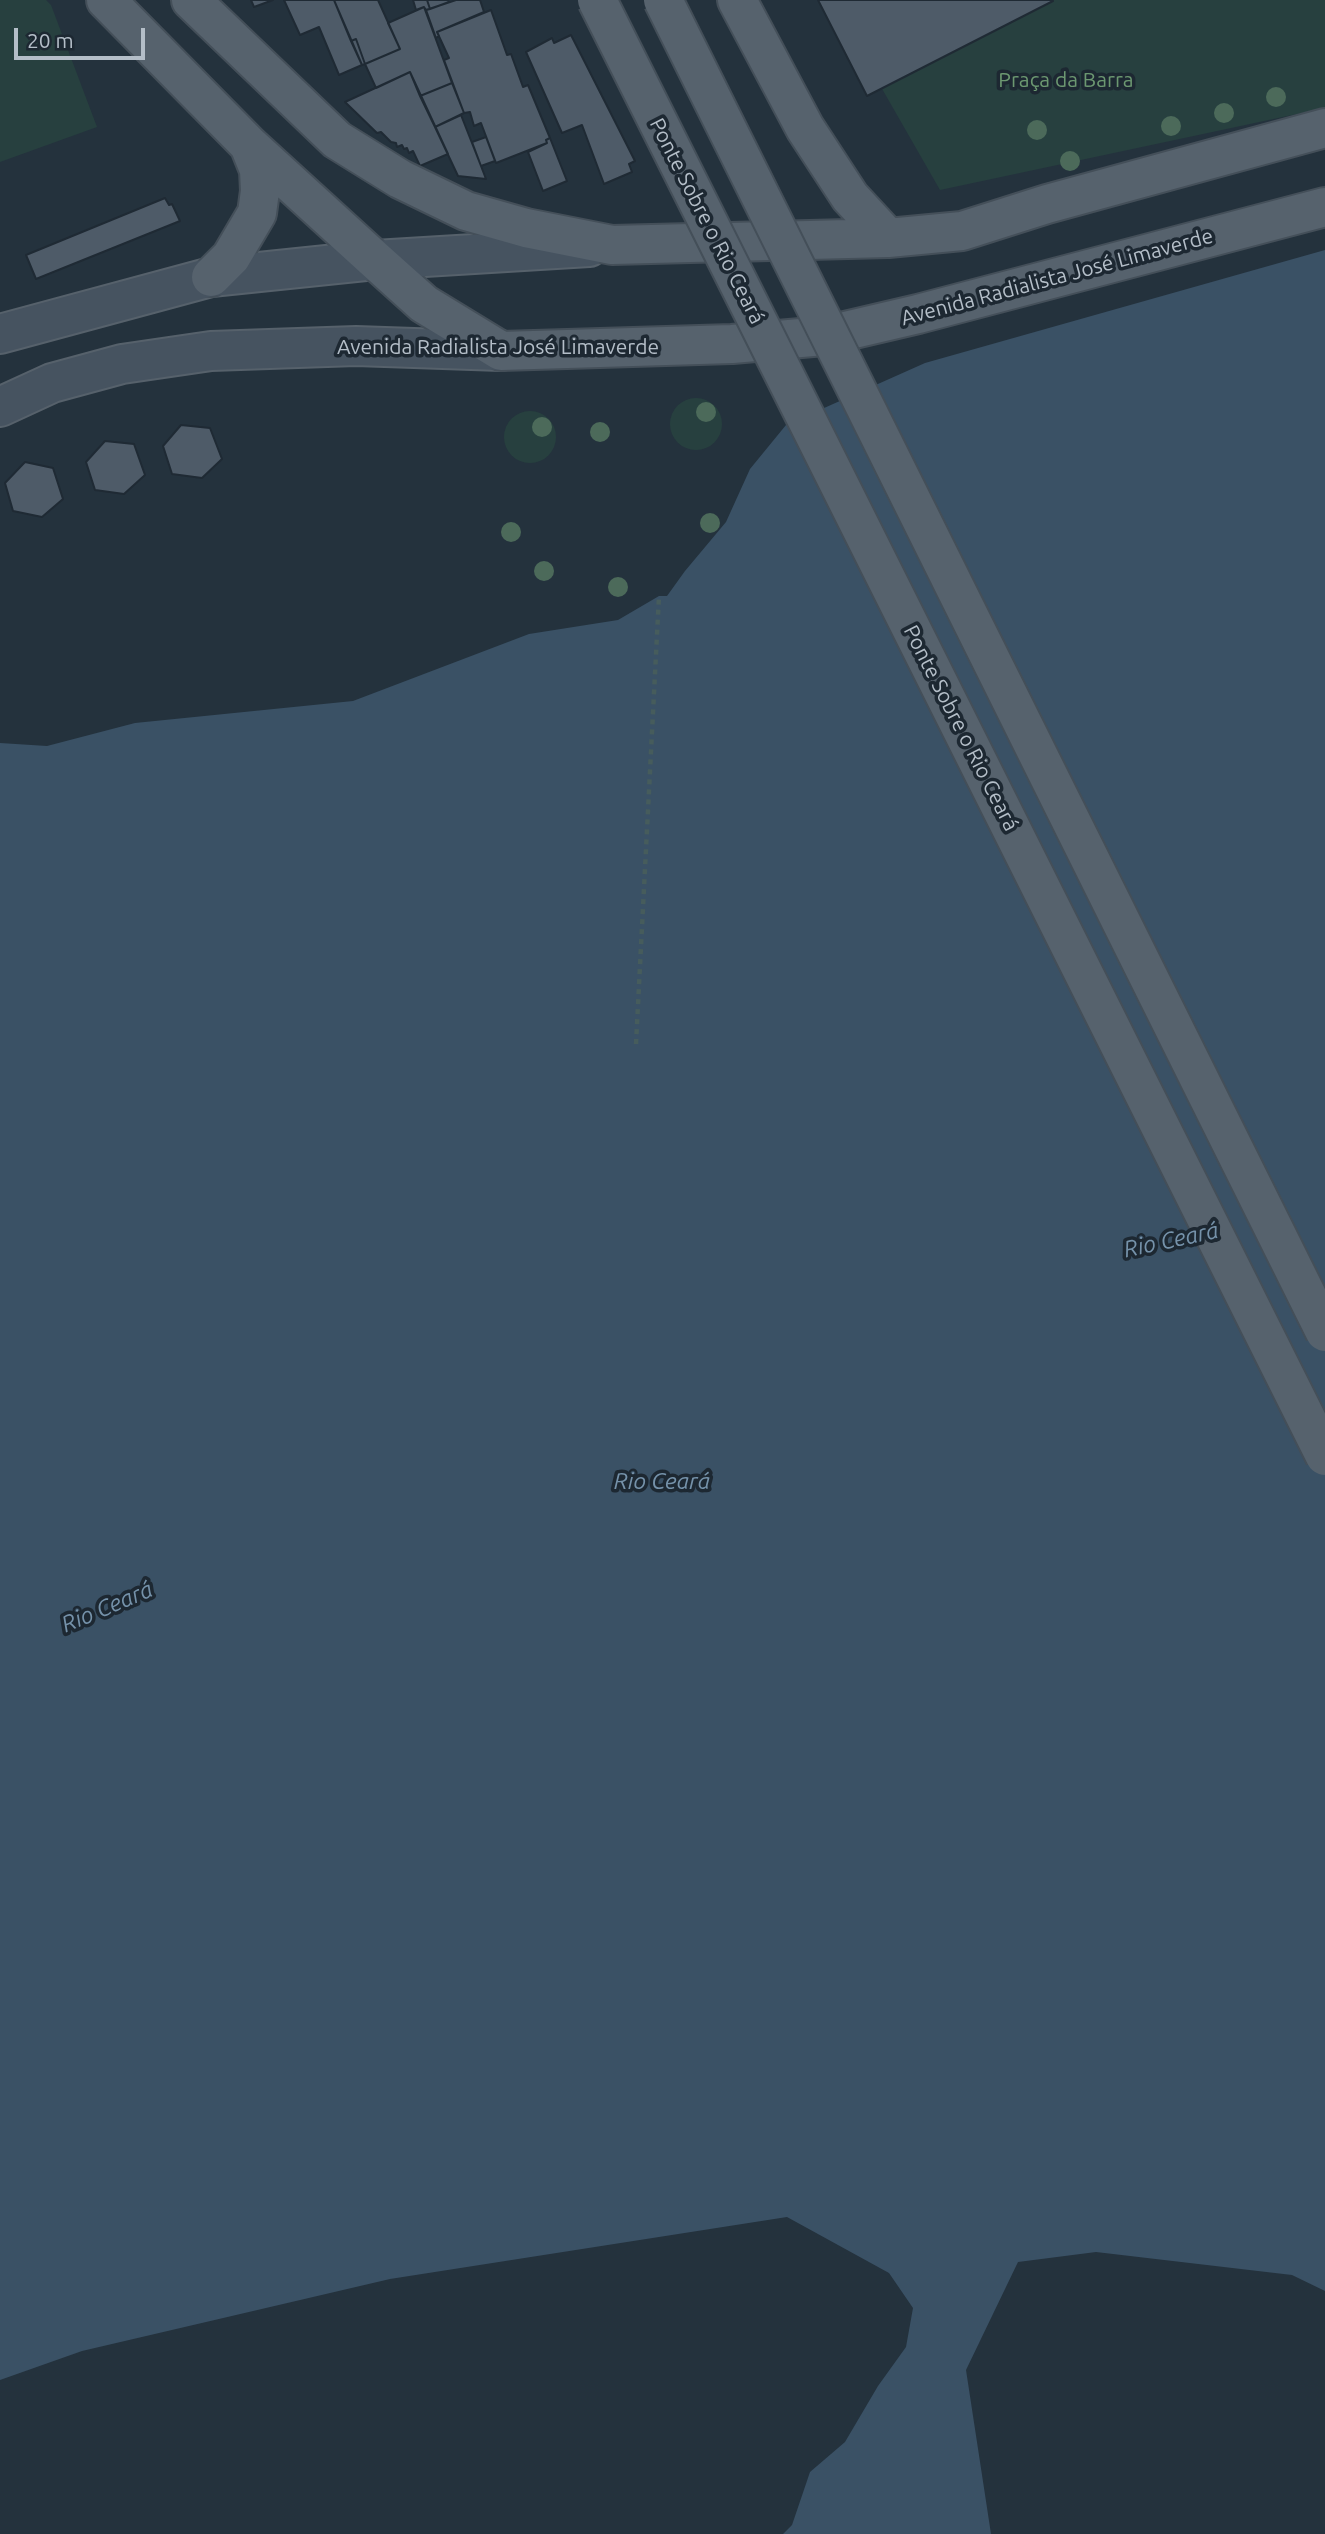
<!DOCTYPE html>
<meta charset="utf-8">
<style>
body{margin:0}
#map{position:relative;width:1325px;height:2534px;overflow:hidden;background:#24323d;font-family:Ubuntu,sans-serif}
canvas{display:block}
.scale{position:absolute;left:14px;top:28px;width:131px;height:32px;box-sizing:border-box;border:4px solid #b4bec8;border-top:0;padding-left:9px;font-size:21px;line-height:24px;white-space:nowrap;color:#b4bec8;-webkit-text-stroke:5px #1d2832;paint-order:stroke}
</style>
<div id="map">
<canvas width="1325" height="2534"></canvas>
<div class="scale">20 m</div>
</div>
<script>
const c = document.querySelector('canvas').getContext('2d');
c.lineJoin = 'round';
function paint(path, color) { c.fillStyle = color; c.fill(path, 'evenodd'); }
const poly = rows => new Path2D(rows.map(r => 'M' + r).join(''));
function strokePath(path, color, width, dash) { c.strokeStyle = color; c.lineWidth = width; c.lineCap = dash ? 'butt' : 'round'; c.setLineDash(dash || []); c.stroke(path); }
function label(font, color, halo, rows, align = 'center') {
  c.font = font + ' Ubuntu,sans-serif'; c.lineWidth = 7; c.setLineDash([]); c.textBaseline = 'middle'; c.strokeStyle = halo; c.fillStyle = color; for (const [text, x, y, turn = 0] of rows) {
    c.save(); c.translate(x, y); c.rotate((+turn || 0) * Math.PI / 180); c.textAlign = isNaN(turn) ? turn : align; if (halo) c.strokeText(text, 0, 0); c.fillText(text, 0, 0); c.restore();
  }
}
paint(poly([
 [0,0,46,0,51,5,97,127,0,162],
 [1044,0,1325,0,1325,108,940,190,881,87],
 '670 424a26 26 0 1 1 52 0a26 26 0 1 1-52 0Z',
 '504 437a26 26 0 1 1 52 0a26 26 0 1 1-52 0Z'
]), '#27403f');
paint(poly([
 [1325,250,1325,2291,1292,2275,1096,2252,1018,2262,966,2370,991,2534,783,2534,792,2525,810,2472,845,2442,878,2386,906,2347,913,2308,889,2273,787,2217,390,2279,82,2351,0,2380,0,743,47,746,135,723,353,701,529,634,618,620,659,596,667,596,685,571,726,522,750,469,786,425,925,363]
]), '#3a5165');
const building = poly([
 [251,0,273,0,254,7,251,0],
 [284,0,334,0,362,65,339,75,319,27,300,35,284,0],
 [334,0,378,0,400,49,365,64,356,39,351,41,334,0],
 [413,0,427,0,430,9,426,10,424,7,416,10,413,0],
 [427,0,448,0,449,2,430,9,427,0],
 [456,0,480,0,484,12,437,32,439,36,436,38,426,10,456,0],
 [818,0,1052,0,1053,1,867,96,818,0],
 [424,7,452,83,420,96,410,72,376,88,365,64,400,49,388,23,424,7],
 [491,10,507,55,511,54,523,87,528,85,550,138,546,140,547,143,496,163,481,123,474,126,470,112,464,113,444,60,449,58,437,32,491,10],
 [571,35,635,161,629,164,632,172,604,184,582,125,562,133,526,52,552,38,554,43,571,35],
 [356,39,365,64,362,65,351,41,356,39],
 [410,72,448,154,420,166,413,151,409,153,407,148,404,149,402,145,397,147,396,143,391,142,381,132,377,133,345,102,410,72],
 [452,83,464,113,435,127,420,96,452,83],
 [461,115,481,166,486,179,458,176,435,127,461,115],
 [486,137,495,161,481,166,472,142,486,137],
 [550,138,567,181,543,191,528,152,547,143,546,140,550,138],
 [165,198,169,205,172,204,180,221,36,279,26,255,165,198],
 [181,425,210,428,222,459,202,478,172,474,163,446,181,425],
 [105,441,134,444,145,475,124,494,95,490,86,462,105,441],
 [25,462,53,468,63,499,42,517,13,511,5,483,25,462]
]);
paint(building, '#4e5b68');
strokePath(building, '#1f2a34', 2);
const secondary = poly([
 [0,334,211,277,375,260,589,247],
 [0,407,52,383,122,364,211,351,356,346,501,351]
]);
const primary = poly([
 [106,0,249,145,375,260,424,304,501,351,732,344,824,336,918,314,1325,207],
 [191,0,337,140,400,179,466,211,526,228,612,245,888,238,962,231,1047,204,1325,128],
 [737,0,805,128,850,197,888,238],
 [211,277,231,257,257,213,260,191,259,170,249,145]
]);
strokePath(secondary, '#56616b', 42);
strokePath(primary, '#444f59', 42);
strokePath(poly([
 [636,1044,659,596]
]), '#465c5c', 4.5, [5, 5]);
strokePath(secondary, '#465360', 38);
strokePath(primary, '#56626d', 38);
const primaryBridge = poly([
 [597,0,1325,1456],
 [663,0,1325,1332]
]);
strokePath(primaryBridge, '#444f59', 42, []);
strokePath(primaryBridge, '#56626d', 38);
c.fillStyle = '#4c6a5a';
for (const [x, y] of [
 [1276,97],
 [1224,113],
 [1171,126],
 [1037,130],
 [1070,161],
 [706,412],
 [542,427],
 [600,432],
 [710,523],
 [511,532],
 [544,571],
 [618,587]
]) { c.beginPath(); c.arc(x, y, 10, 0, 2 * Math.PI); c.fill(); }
label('21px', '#6c9871', '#1d2832', [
 ["Praça da Barra",1066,80]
]);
label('21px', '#b4bec8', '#1d2832', [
 ["Ponte Sobre o Rio Ceará",707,221,63],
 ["Avenida Radialista José Limaverde",1057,277,-15],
 ["Avenida Radialista José Limaverde",498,347],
 ["Ponte Sobre o Rio Ceará",961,728,63]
]);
label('italic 23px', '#7592aa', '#1d2832', [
 ["Rio Ceará",1171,1240,-12],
 ["Rio Ceará",662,1481],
 ["Rio Ceará",107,1607,-23]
]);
</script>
